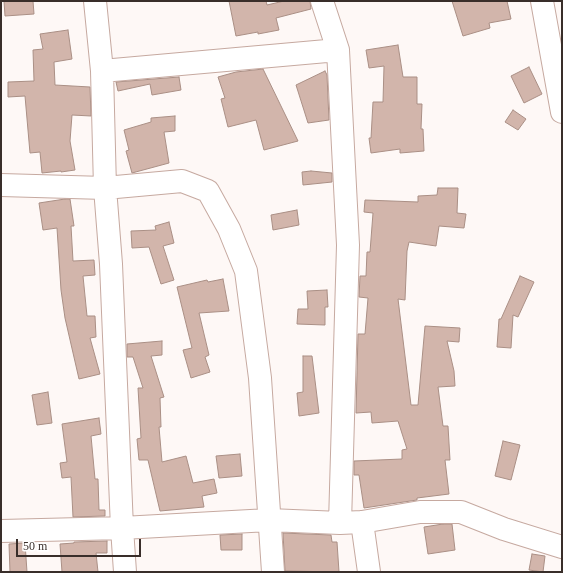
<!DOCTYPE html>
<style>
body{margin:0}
#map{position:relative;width:563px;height:573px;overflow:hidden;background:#fef8f6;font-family:"Times New Roman",serif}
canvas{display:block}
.frame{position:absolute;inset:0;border:2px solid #392e2a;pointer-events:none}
.scale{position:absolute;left:16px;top:539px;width:125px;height:18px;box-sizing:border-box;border:2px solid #392e2a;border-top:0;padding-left:5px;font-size:12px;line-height:14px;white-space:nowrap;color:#392e2a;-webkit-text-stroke:3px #fff;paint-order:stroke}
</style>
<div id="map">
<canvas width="563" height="573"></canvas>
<div class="frame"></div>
<div class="scale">50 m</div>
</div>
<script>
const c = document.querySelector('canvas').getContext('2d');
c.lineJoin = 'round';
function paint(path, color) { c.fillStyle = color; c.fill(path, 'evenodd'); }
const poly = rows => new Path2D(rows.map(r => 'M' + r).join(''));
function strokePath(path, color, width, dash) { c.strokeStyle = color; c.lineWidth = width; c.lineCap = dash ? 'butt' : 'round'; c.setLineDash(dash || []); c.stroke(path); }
const building = poly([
 [4,1,33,1,34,14,5,16,4,1],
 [229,1,266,1,267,5,284,1,310,1,311,9,276,18,279,30,258,34,258,32,236,36,229,1],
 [452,1,507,1,511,19,489,23,490,28,463,36,452,1],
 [68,30,72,59,54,62,55,85,90,87,91,116,72,115,70,141,75,170,61,172,61,171,42,173,40,152,30,153,25,96,8,97,8,82,34,81,33,50,43,49,40,34,68,30],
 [398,45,403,77,417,77,417,104,422,104,421,129,423,129,424,151,400,153,400,149,371,153,369,138,371,138,373,102,383,102,384,66,369,68,366,50,398,45],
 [529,67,542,94,524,103,511,76,529,67],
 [263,69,298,141,264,150,256,120,228,127,221,99,225,98,218,77,236,72,263,69],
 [325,71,327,75,329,120,308,123,296,85,325,71],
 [179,77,181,90,152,95,150,84,118,91,116,82,179,77],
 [513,110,526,119,518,130,505,122,513,110],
 [175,116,175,131,164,132,169,163,132,173,126,151,129,150,124,130,151,122,151,118,175,116],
 [311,171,332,173,332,182,303,185,302,172,311,171],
 [438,188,458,188,457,213,466,214,464,228,439,226,436,246,409,242,407,251,405,300,398,299,411,405,418,405,425,326,460,328,459,342,447,341,454,371,455,386,438,387,443,426,448,426,450,460,445,460,449,494,417,498,417,500,364,508,359,475,354,475,354,461,402,459,402,450,407,449,398,421,372,423,371,412,356,413,358,334,365,334,368,298,359,297,360,276,366,276,367,252,370,252,373,213,364,212,365,200,418,202,418,196,437,195,438,188],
 [65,199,70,199,74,226,71,226,73,261,94,260,95,275,83,276,87,316,95,316,96,337,90,338,100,374,79,379,65,318,61,290,57,228,43,230,39,203,65,199],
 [297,210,299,225,273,230,271,215,297,210],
 [169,222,174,243,163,246,174,280,161,284,149,247,132,248,131,231,156,230,155,226,169,222],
 [520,276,534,282,518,317,513,315,511,348,497,347,499,319,501,319,520,276],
 [223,279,229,311,199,313,209,355,205,357,210,372,191,378,183,350,192,348,177,287,207,280,208,282,223,279],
 [327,290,328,307,325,307,325,325,297,324,298,309,308,309,307,291,327,290],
 [162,341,162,355,151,356,164,397,160,398,161,427,159,427,162,462,186,456,193,483,214,479,217,493,202,496,204,507,160,511,148,460,139,460,137,439,141,438,138,388,143,388,133,357,127,357,127,344,162,341],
 [303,356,312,356,319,413,299,416,297,393,303,392,303,356],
 [48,392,52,423,37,425,32,395,48,392],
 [99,418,101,434,91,436,95,479,98,479,99,510,105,510,105,516,73,517,71,477,62,478,60,463,67,462,62,424,99,418],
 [503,441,520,445,511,480,495,476,503,441],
 [240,454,242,476,219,478,216,456,240,454],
 [443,524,452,524,455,550,428,554,424,527,443,524],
 [283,533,331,535,332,542,337,542,339,572,285,571,283,533],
 [242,534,242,550,221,550,220,535,242,534],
 [107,541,107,553,96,553,98,572,62,572,60,544,74,543,74,542,107,541],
 [25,543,27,572,10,572,9,544,25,543],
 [532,554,545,556,543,572,529,570,532,554]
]);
paint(building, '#d2b5ab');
strokePath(building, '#aa8f85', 1);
const minor = poly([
 [95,1,102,71,105,188,111,264,122,528,125,572],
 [322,1,338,50,348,245,340,523],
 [542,1,562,112],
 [102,71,338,50],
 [1,185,105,188,182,181,208,191,229,229,246,271,260,378,273,572],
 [362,522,369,572],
 [1,531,122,528,269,520,340,523,362,522,420,512,461,512,504,529,562,547]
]);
strokePath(minor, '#c6a9a0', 24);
strokePath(minor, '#fff', 22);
</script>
